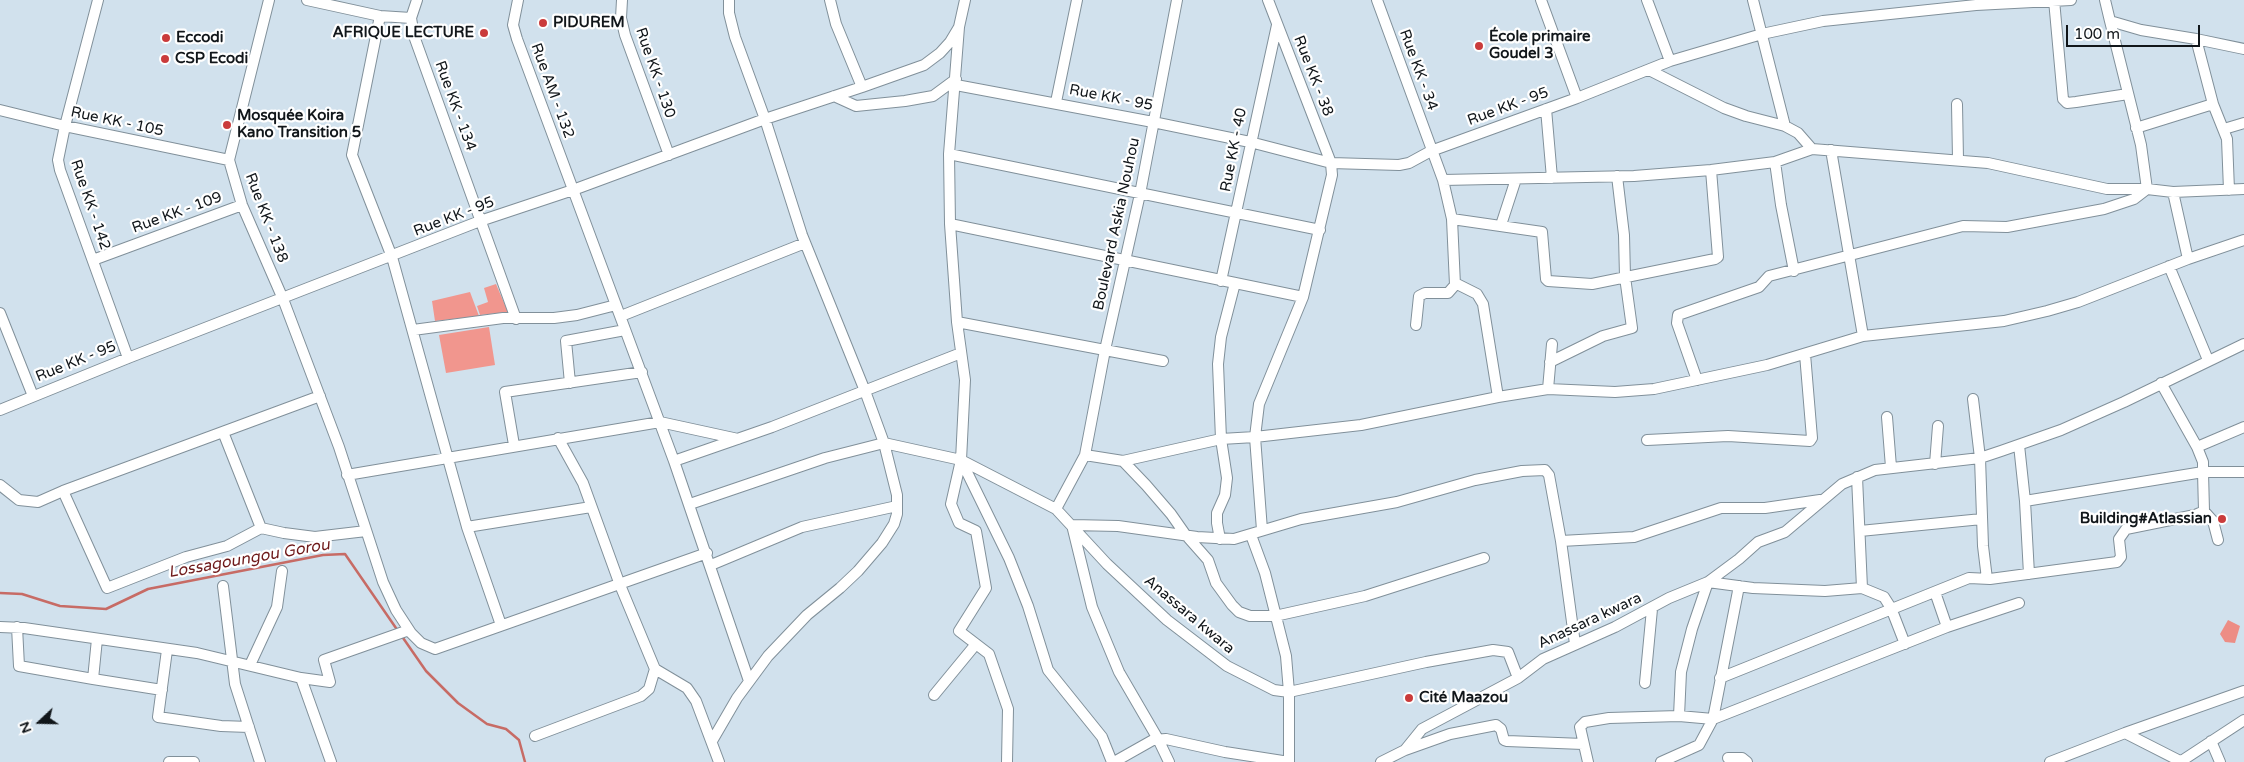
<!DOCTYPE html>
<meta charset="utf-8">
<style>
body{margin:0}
#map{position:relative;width:2244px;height:762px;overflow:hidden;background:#d1e1ed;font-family:"Varela Round",sans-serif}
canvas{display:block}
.north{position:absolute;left:15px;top:697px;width:50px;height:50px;-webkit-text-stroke:4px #fff;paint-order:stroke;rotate:249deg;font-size:14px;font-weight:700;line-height:20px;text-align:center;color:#11161a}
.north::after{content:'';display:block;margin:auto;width:18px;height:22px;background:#11161a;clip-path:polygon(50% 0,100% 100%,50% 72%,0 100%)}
.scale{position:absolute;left:2066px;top:25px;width:134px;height:22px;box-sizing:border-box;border:2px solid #11161a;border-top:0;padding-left:6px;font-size:15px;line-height:18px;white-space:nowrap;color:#11161a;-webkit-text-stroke:4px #fff;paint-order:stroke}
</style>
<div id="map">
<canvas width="2244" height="762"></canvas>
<div class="north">N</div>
<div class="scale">100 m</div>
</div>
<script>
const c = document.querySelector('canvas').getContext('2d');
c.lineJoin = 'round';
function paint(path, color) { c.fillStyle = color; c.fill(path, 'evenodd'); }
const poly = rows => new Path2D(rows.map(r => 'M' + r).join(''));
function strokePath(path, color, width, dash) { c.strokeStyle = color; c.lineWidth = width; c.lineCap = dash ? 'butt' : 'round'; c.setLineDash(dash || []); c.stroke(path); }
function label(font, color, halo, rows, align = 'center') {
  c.font = font + ' "Varela Round",sans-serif'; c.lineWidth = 4.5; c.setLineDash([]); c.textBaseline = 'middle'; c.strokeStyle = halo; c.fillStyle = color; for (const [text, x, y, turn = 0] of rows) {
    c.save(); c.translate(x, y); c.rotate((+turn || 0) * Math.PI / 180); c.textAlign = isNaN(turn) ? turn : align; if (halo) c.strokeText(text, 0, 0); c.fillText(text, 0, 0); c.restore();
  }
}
paint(poly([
 [496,284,508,312,480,315,477,306,488,302,484,288],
 [470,292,479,316,435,321,432,301],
 [489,327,495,365,446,373,439,335]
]), '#f1968e');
paint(poly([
 [2228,620,2240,626,2235,643,2225,642,2220,634]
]), '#ed8d85');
strokePath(poly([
 [0,593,22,594,60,606,106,609,148,589,323,555,345,554,398,631],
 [401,635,426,671,458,703,487,724,506,729,519,740,525,762]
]), '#c76b65', 2.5);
const minor = poly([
 [98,0,65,126,58,160,60,170,128,358],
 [269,0,229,160,242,205,283,299,339,447,383,582,396,610,411,633,421,643,435,649,707,553],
 [307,0,380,16,411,18],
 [417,0,411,18,414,36,516,319],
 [518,0,513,25,517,39,674,461,749,681],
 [622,0,621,18,625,35,669,155],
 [729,0,729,13,735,37,765,119,802,235,865,391,884,443,961,460],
 [830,0,836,24,862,87],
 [1377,0,1443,180,1452,219,1455,285,1448,293,1425,293,1419,296,1416,325],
 [1541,0,1577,98],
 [1647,0,1670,61],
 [1753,0,1785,126],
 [2054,0,2063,99,2067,103,2076,102,2128,94],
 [2105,0,2110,21,2141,30,2196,39,2244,49],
 [380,16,352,155,392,257,467,527,501,625],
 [959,27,949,154,950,224,957,322,965,380,961,460,1056,509,1085,455,1105,350,1140,194,1177,0],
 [1649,70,1724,108,1746,116,1785,126,1798,133,1812,149,1988,163,2107,189,2147,189,2141,145,2110,21],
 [956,85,1153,122,1250,142,1331,163,1399,165,1409,163,1431,151,1577,98,1670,61,1762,34,1823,21,1976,5,2071,0],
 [834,96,856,106,905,101,933,96,956,79],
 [1056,102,1077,0],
 [1957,104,1958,159],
 [2213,104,2227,139,2229,190],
 [1546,109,1552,178],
 [0,110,65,126,229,160],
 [2136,128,2213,104,2196,39],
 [2224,129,2244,123],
 [1831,150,1863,336],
 [949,154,1320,230],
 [1775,162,1781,205,1794,271],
 [1443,180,1634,176,1711,170,1775,162,1812,149],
 [2173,192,2188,259],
 [1452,219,1542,232,1546,279,1548,281,1592,284,1715,259,1718,257,1711,170],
 [950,224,1303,297],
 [1501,225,1516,179],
 [93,260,242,205],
 [2169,266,2208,360],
 [1221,281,1277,25],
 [1455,283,1477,294,1483,304,1498,397],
 [0,313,33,396],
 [621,316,805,243],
 [957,322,1163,361],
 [413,330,503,318,554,318,577,315,616,305],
 [1550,362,1603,336,1632,328,1625,277,1624,235,1617,176],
 [1697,380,1677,323,1678,315,1759,287,1769,276,1963,226,2007,227,2104,209,2134,199,2147,189,2173,192,2244,189],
 [570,383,566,341,625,330],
 [2161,383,2197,447,2203,462,2203,472,2244,472],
 [1548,389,1552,344],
 [1973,399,1980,458,1983,546,1987,579],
 [0,410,128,358,480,221,573,190,765,119,862,87,924,65,940,53,950,42,959,27,965,0],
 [1887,417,1891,467],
 [1647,440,1728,436,1810,441,1812,438,1805,354],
 [514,445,505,392,642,372],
 [2197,447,2244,427],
 [1085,455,1123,461,1221,439,1255,437,1361,425,1498,397,1548,389,1615,392,1654,389,1767,365,1863,336,2004,321,2047,311,2078,302,2188,259,2244,240],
 [961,460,951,504,959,523,976,531,986,588,959,631,989,654,1008,709,1007,762],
 [961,460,1009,558,1028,606,1048,670,1102,737,1112,762],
 [674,461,772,427,961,353],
 [1123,461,1146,485,1171,514,1185,534,1208,560,1216,583,1232,605,1239,612,1250,616,1275,616,1365,596,1484,558],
 [1935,464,1938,426],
 [347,475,660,422,738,439],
 [1857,477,1862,588],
 [0,485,19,500,38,502,63,491,320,396],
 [63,491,107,588,186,557,227,546,261,528,223,432],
 [2025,501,2029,574],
 [690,504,825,458,884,443,897,495,897,514,894,524,882,543,858,571,840,588,807,615,768,656,737,698,712,741],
 [1056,509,1107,564,1167,620,1227,666,1274,690,1289,692,1426,662,1493,650,1508,652,1518,678],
 [2204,511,2213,521,2218,540],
 [467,527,591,507],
 [261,528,284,533,315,537,366,531],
 [1262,530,1255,437,1259,404,1303,297,1332,175,1331,163,1268,0],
 [1860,531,1982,519],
 [1251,535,1265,573,1286,656,1289,692,1289,762],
 [1220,539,1217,523,1217,513,1225,495,1227,478,1221,439,1218,364,1221,337,1235,283],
 [1561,541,1634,537,1721,508,1765,508,1820,500],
 [711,565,802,527,897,506],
 [223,586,235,684,260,762],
 [0,627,24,628,197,653,301,678,331,762],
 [17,627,19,666,93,679],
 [1947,627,2019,603],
 [97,639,93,679,162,690],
 [167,650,158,717,221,726,249,727],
 [250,665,277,607,282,571],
 [655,669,687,688,696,701,719,762],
 [301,678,330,682,324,660,409,630],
 [1720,678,1969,578,1990,579,2117,562,2121,557,2119,539,2126,529,2195,515,2204,511,2203,472,2025,501,2019,445],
 [1645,683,1652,609],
 [934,695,976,644],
 [1679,716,1681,672,1692,629,1708,582,1753,588,1825,591,1862,588,1884,597,1891,608,1905,644],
 [2125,733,2182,762],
 [535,736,641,696,649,689,655,669,620,585,583,483,558,438],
 [2211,741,2220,762],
 [1405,750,1450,734,1496,725,1501,729,1504,740,1507,741,1583,744],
 [1728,758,1742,758,1747,762],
 [169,762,194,762],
 [1114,762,1153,740,1166,739,1225,752,1289,762],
 [1169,762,1158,739,1119,672,1092,607,1072,525,1118,526,1197,537,1234,539,1301,519,1397,502,1475,480,1522,471,1545,470,1549,475,1561,541,1575,644],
 [1381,762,1405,750,1422,729,1518,678,1543,659,1615,627,1669,598,1708,582,1739,559,1758,542,1785,532,1842,484,1875,470,1980,458,2001,451,2061,430,2124,402,2244,344],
 [1588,762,1580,727,1585,722,1609,718,1679,716,1713,719,1947,627,1935,592],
 [1661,762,1699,745,1713,719,1739,586],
 [2050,762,2125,733,2244,691],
 [2180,762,2244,720]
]);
strokePath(minor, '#81909a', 12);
strokePath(minor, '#fff', 10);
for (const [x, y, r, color] of [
 [543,23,5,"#ca3b3b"],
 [484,33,5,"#ca3b3b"],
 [166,38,5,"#ca3b3b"],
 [1479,46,5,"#ca3b3b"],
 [165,59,5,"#ca3b3b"],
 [227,125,5,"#ca3b3b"],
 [2222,519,5,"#ca3b3b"],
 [1409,698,5,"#ca3b3b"]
]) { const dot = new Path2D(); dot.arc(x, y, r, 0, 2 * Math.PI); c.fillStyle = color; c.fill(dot); strokePath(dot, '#fff', 2); }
label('bold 15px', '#11161a', '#fff', [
 ["PIDUREM",553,23],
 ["AFRIQUE LECTURE",474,33,"right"],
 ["École primaire",1489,37],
 ["Goudel 3",1489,54],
 ["Eccodi",176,38],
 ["CSP Ecodi",175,59],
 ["Mosquée Koira",237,116],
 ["Kano Transition 5",237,133],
 ["Building#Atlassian",2212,519,"right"],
 ["Cité Maazou",1419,698]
], 'left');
label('15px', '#11161a', '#fff', [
 ["Rue KK - 34",1418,70,70],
 ["Rue KK - 130",655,73,71],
 ["Rue KK - 38",1313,76,69],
 ["Rue AM - 132",552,91,70],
 ["Rue KK - 95",1111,98,11],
 ["Rue KK - 134",455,106,70],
 ["Rue KK - 95",1508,107,-20],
 ["Rue KK - 105",117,122,12],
 ["Rue KK - 40",1234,150,-79],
 ["Rue KK - 142",90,205,71],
 ["Rue KK - 109",177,213,-20],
 ["Rue KK - 95",454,217,-21],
 ["Rue KK - 138",266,218,69],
 ["Boulevard Askia Nouhou",1117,224,-78],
 ["Rue KK - 95",76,362,-22],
 ["Anassara kwara",1189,615,40],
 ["Anassara kwara",1590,621,-25]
]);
label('italic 16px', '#6e1919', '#fff', [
 ["Lossagoungou Gorou",249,559,-10]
]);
</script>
